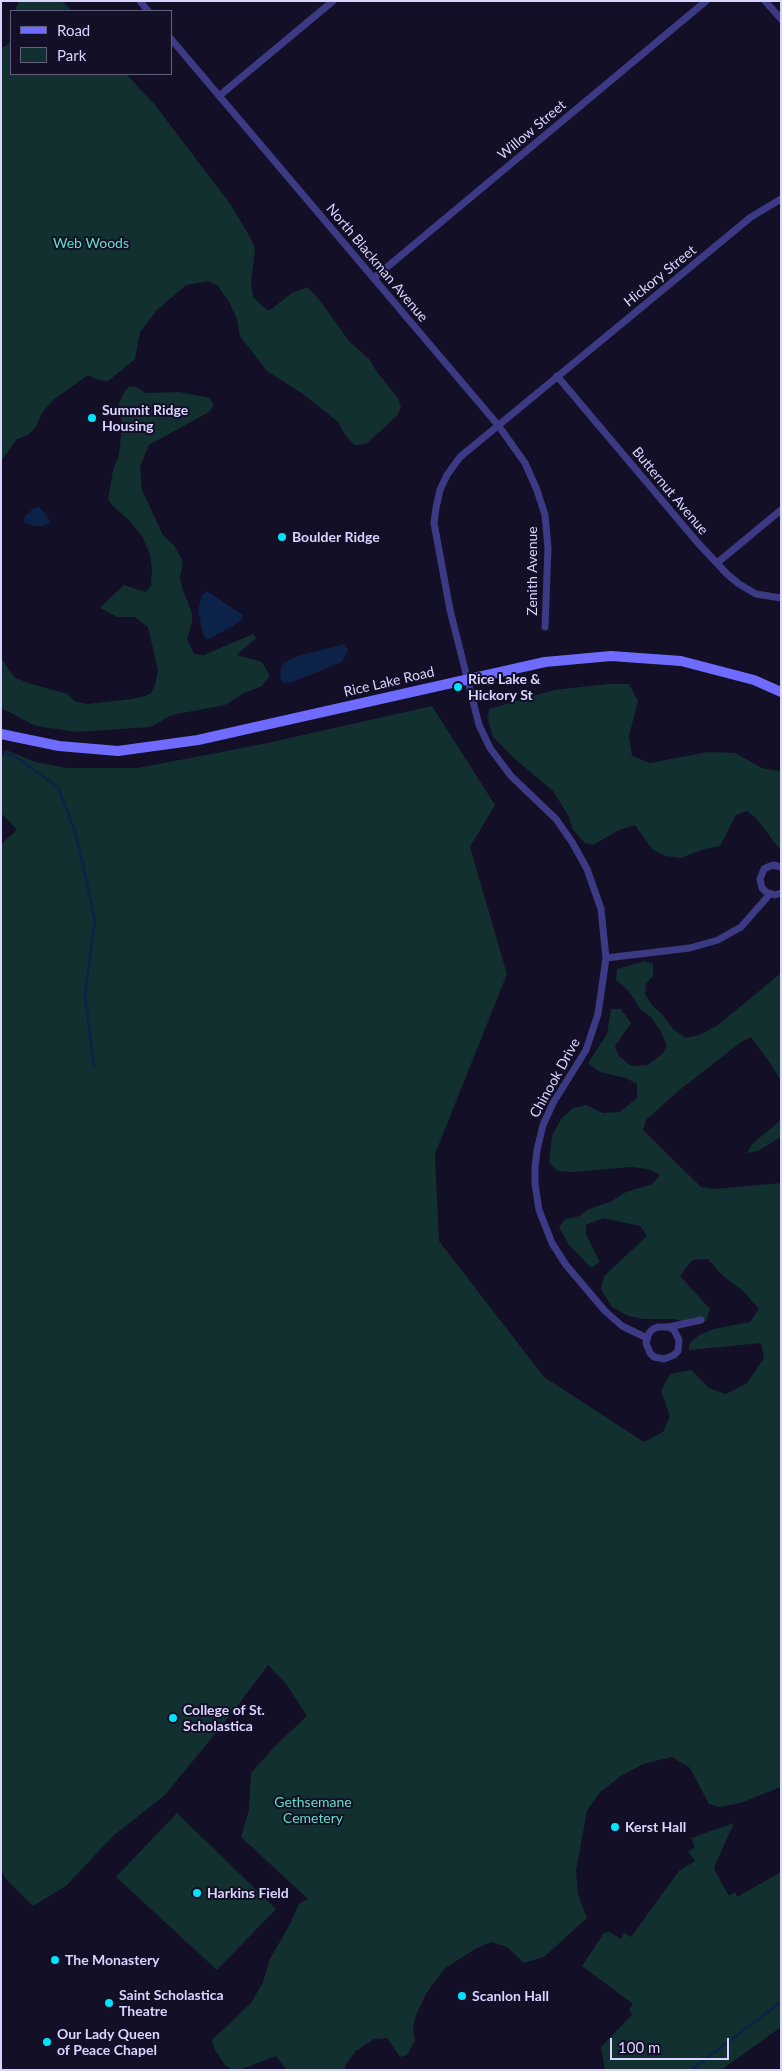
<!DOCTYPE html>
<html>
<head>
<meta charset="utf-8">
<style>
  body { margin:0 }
  #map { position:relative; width:782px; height:2071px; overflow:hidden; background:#130f26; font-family:Lato,sans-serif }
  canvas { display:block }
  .frame { position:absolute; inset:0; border:2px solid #d9d4ff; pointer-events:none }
  .legend { position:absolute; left:10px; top:10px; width:162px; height:65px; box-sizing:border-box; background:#130f26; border:1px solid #625e7d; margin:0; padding:6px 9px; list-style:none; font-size:15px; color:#d9d4ff }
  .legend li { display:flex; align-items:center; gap:10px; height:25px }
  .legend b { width:25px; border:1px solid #625e7d }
  .scale { position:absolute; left:610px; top:2038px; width:119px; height:22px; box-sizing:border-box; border:2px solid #d9d4ff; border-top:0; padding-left:6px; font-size:15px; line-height:18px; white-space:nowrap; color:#d9d4ff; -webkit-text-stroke:4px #130f26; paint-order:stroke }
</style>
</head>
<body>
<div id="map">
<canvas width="782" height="2071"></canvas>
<div class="frame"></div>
<ul class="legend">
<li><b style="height:6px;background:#6f6bff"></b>Road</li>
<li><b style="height:14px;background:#12302f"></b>Park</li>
</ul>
<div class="scale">100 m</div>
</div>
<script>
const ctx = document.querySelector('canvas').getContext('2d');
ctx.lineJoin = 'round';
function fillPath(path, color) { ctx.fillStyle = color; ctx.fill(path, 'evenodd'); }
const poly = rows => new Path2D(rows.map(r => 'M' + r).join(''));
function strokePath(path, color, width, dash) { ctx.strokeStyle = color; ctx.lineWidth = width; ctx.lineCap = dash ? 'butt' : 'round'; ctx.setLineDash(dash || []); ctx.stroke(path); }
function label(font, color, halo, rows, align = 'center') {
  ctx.font = font + ' Lato,sans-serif'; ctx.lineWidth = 4; ctx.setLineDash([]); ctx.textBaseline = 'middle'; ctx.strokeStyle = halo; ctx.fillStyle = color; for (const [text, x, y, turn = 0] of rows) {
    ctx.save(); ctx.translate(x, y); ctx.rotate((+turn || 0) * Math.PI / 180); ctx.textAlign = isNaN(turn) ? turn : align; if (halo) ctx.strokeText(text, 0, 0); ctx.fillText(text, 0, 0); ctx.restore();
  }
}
const green = poly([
  [19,1,62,1,72,11,15,11],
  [11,41,11,74,126,74,155,105,231,205,250,237,255,249,251,283,253,297,267,310,270,310,292,293,308,287,321,302,349,341,370,360,377,372,398,398,401,407,397,416,366,444,354,445,345,435,338,422,303,394,267,371,240,336,237,319,228,300,217,285,208,281,186,285,157,310,140,332,135,359,108,381,99,380,88,375,53,400,42,413,36,427,28,435,17,439,1,461,1,47,5,47],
  [129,386,136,387,146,393,179,392,210,398,214,406,209,412,149,445,140,466,142,490,163,535,174,545,183,562,180,578,182,587,192,613,192,623,187,639,194,654,204,655,253,634,256,638,237,655,262,662,270,676,262,686,244,693,225,705,172,715,150,727,77,732,36,726,1,708,1,658,14,677,28,683,68,694,74,701,87,704,132,699,145,696,151,693,155,685,158,670,148,627,135,617,117,617,100,608,124,585,145,592,151,586,152,569,150,554,142,536,128,519,116,509,108,500,113,470,119,455,122,426,119,404,123,394],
  [609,684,629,684,638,701,629,736,632,756,650,763,708,752,735,753,762,768,781,771,781,851,756,818,747,811,736,815,720,846,704,849,681,858,665,856,652,849,635,825,619,830,593,845,585,843,573,830,568,815,553,791,515,759,493,737,488,719,489,709,554,690],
  [432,706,495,805,470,847,507,974,435,1154,439,1241,544,1377,644,1442,663,1432,670,1416,661,1391,670,1374,691,1370,709,1388,726,1394,747,1383,764,1358,761,1343,689,1350,689,1344,699,1335,714,1329,750,1322,759,1309,743,1291,723,1276,708,1259,693,1260,685,1269,680,1276,710,1309,706,1321,690,1324,674,1319,643,1319,628,1316,612,1307,601,1289,604,1276,647,1236,640,1226,603,1218,586,1225,586,1234,600,1262,591,1268,569,1245,559,1227,565,1219,580,1216,587,1210,612,1201,626,1192,652,1184,660,1175,648,1169,630,1167,574,1172,558,1171,549,1162,552,1136,561,1119,573,1108,586,1105,603,1113,620,1112,637,1098,637,1084,626,1078,600,1072,588,1063,607,1034,611,1009,621,1009,631,1023,615,1046,619,1056,631,1066,648,1065,662,1054,667,1046,661,1032,651,1017,641,1010,628,990,616,980,617,969,645,961,653,964,653,976,646,984,645,994,651,1004,662,1014,673,1029,686,1038,699,1035,718,1025,781,973,781,1081,768,1060,751,1037,741,1042,677,1092,646,1120,643,1130,701,1187,715,1189,781,1183,781,1787,740,1803,720,1807,709,1804,690,1768,672,1757,643,1764,621,1776,600,1792,587,1811,576,1871,578,1894,587,1918,544,1957,524,1963,507,1947,491,1942,475,1949,444,1969,426,1994,417,2013,413,2025,415,2040,407,2055,400,2057,387,2038,374,2039,356,2051,346,2064,344,2070,287,2070,276,2056,242,2069,232,2070,225,2065,215,2050,212,2040,251,2003,263,1982,270,1959,289,1926,299,1904,308,1899,241,1837,249,1810,251,1773,275,1746,307,1716,287,1685,268,1665,232,1713,165,1795,113,1836,66,1886,33,1906,6,1879,1,1870,1,844,17,830,1,813,1,758,6,750,35,762,67,768,138,768,263,744],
  [781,1120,781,1137,758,1151,747,1153,752,1144],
  [177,1813,276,1909,217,1970,116,1877],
  [734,1823,716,1863,714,1869,729,1896,735,1892,737,1897,781,1872,781,2027,721,2070,605,2070,601,2047,632,2015,629,2010,633,2004,582,1966,604,1933,610,1932,621,1939,624,1933,631,1937,679,1871,695,1861,688,1852,695,1847,691,1838]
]);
const water = poly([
  [39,507,45,513,51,523,41,526,33,526,24,522,25,516,34,508],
  [207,591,243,615,242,619,233,626,207,640,203,634,198,610,202,595],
  [345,644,348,650,342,662,290,683,282,682,280,676,281,667,285,662,301,655]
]);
const stream = poly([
  [1,751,16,757,58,787,76,834,95,920,85,994,94,1067],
  [691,2070,781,2002]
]);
const minor = poly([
  [140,1,148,11],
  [765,1,781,19],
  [171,39,498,425,525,463,537,490,545,515,548,548,545,627],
  [219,96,333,1],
  [374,278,706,1],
  [557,376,698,543,727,574,739,584,756,594,781,598],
  [717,563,781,510],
  [781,867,773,865,768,867,764,869,760,879,762,888,766,892,775,895,781,893],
  [606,958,690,948,718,940,741,927,770,894],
  [669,1327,674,1330,679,1340,678,1351,674,1355,664,1359,654,1357,650,1353,646,1343,649,1333,653,1329,658,1327,669,1327,701,1320],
  [647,1338,622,1326,605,1311,566,1265,552,1243,539,1210,535,1184,535,1168,537,1150,543,1125,553,1103,586,1050,598,1014,606,958,601,909,587,869,572,842,556,819,511,776,490,748,479,725,450,610,434,523,436,508,440,490,447,475,460,457,751,217,781,199]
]);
const secondary = poly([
  [1,734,59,746,118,751,198,740,545,662,611,656,681,661,754,680,781,692]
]);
const markers = [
  [92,418,5,"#00e5ff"],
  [282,537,5,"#00e5ff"],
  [458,687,5,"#00e5ff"],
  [173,1718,5,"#00e5ff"],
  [615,1827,5,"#00e5ff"],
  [197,1893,5,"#00e5ff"],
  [55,1960,5,"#00e5ff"],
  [462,1996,5,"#00e5ff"],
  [109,2003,5,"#00e5ff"],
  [47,2042,5,"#00e5ff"]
];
const streetNames = [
  ["Willow Street",532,130,-40],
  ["North Blackman Avenue",377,263,50],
  ["Hickory Street",660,276,-39],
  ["Butternut Avenue",670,491,50],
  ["Zenith Avenue",532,571,-90],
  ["Rice Lake Road",389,682,-13],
  ["Chinook Drive",555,1078,-61]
];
const parkNames = [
  ["Web Woods",91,243],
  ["Gethsemane",313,1802],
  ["Cemetery",313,1818]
];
const poiNames = [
  ["Summit Ridge",102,410],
  ["Housing",102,426],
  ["Boulder Ridge",292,537],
  ["Rice Lake &",468,679],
  ["Hickory St",468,695],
  ["College of St.",183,1710],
  ["Scholastica",183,1726],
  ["Kerst Hall",625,1827],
  ["Harkins Field",207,1893],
  ["The Monastery",65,1960],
  ["Saint Scholastica",119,1995],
  ["Theatre",119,2011],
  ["Scanlon Hall",472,1996],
  ["Our Lady Queen",57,2034],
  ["of Peace Chapel",57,2050]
];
fillPath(green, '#12302f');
fillPath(water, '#0c2248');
strokePath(stream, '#0c2248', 2.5);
strokePath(minor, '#3d3a85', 7);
strokePath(secondary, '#6f6bff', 10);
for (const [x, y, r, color] of markers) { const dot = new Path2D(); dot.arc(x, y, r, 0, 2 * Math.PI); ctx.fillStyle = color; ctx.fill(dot); strokePath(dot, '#130f26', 2); }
label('14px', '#d9d4ff', '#130f26', streetNames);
label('14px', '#5fe0c0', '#130f26', parkNames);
label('bold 14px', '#d9d4ff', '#130f26', poiNames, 'left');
</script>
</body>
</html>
